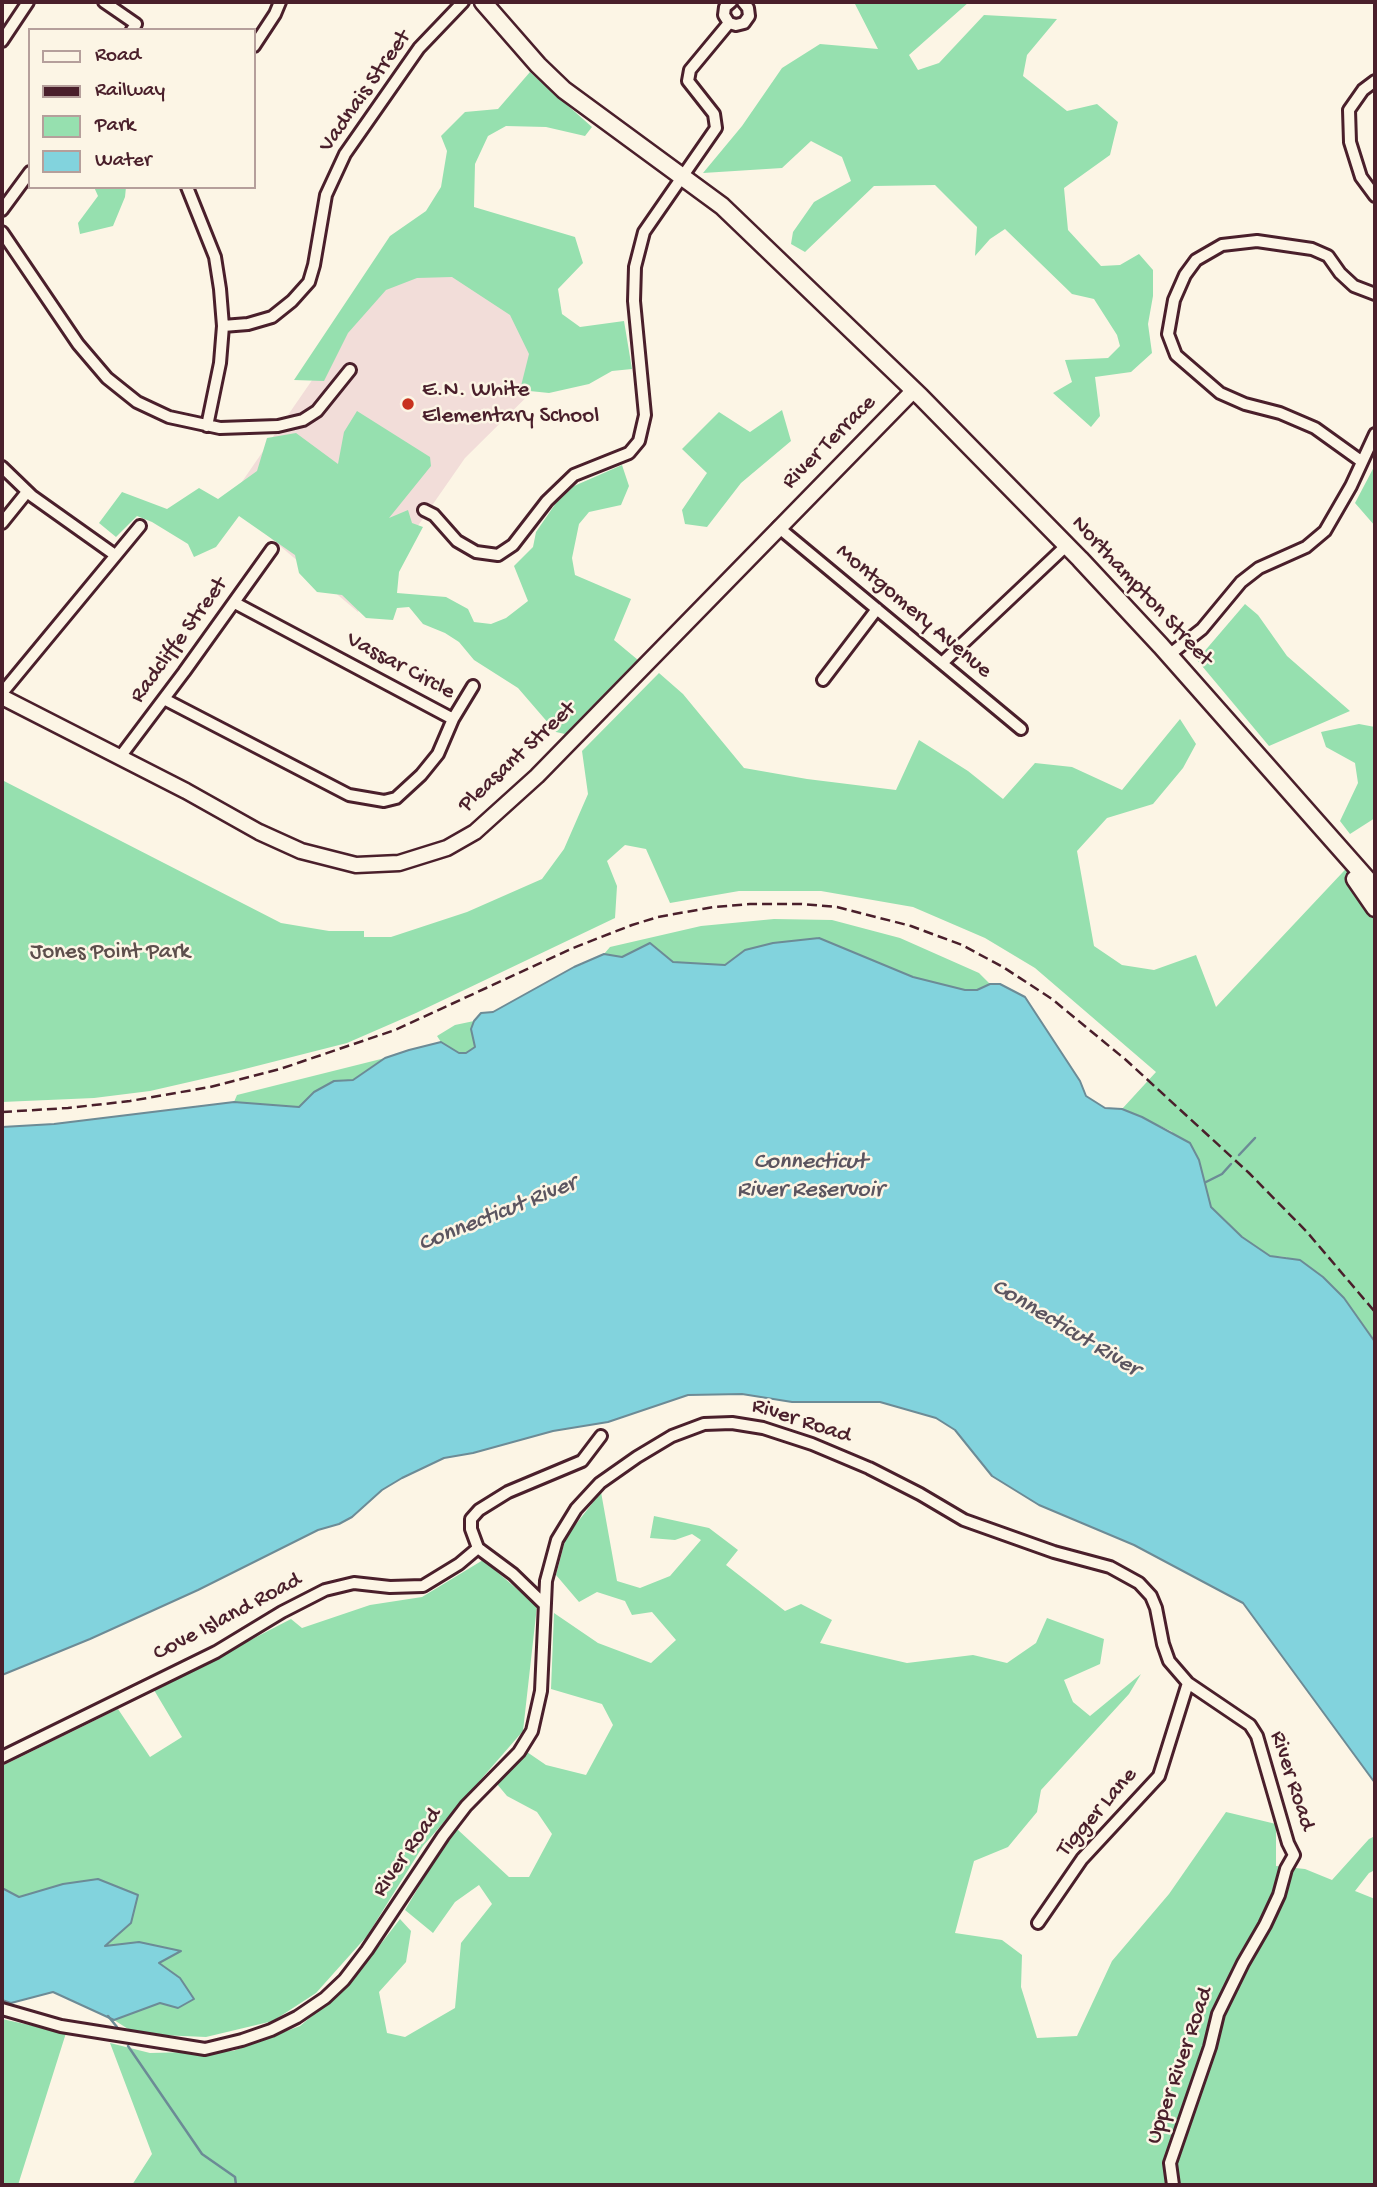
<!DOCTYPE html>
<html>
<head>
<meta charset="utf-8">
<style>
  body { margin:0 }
  #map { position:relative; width:1377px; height:2187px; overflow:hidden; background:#fcf5e5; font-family:"Gochi Hand",sans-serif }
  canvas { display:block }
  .frame { position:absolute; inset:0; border:4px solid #4a1f2b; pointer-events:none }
  .legend { position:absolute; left:28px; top:28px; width:228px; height:161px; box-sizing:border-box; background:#fcf5e5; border:2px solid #b59f9b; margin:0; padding:9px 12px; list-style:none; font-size:21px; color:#4a1f2b }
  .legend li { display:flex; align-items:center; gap:14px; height:35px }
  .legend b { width:35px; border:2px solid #b59f9b }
</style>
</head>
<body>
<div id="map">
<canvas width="1377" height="2187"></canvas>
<div class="frame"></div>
<ul class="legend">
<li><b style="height:9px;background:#fcf5e5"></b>Road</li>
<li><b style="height:9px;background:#4a1f2b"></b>Railway</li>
<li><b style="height:19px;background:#96e0af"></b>Park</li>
<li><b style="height:19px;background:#82d3dd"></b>Water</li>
</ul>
</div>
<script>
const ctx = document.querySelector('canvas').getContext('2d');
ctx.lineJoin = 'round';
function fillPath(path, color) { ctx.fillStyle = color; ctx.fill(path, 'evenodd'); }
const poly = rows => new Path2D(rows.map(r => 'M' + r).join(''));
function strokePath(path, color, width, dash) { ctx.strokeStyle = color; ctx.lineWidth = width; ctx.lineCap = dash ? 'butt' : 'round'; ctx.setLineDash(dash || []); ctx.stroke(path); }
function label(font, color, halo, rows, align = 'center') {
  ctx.font = font + ' "Gochi Hand",sans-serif'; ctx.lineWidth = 5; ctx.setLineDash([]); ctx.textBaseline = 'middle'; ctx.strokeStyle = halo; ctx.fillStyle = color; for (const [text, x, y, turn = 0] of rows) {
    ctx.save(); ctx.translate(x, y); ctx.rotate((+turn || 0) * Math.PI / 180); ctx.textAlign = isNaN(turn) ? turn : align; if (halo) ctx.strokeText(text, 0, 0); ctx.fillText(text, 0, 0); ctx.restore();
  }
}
const built = poly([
  [417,228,574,350,465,458,358,612,228,502]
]);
const green = poly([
  [854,2,969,2,909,55,918,70,939,63,984,15,1057,19,1027,55,1023,76,1067,111,1097,104,1118,122,1110,155,1064,188,1068,230,1101,266,1120,265,1139,254,1153,270,1153,296,1148,324,1152,353,1131,372,1095,377,1100,416,1091,427,1053,393,1072,382,1065,360,1108,358,1120,346,1117,335,1094,299,1072,294,1005,229,990,239,975,256,977,227,935,185,874,186,805,252,791,244,793,232,814,202,851,181,842,157,811,141,782,168,703,173,742,126,782,68,820,44,878,49],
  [530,72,592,127,585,136,546,127,506,126,488,136,475,164,474,207,575,237,583,263,558,289,562,314,580,327,624,321,632,369,612,371,589,384,549,393,520,390,529,354,510,315,452,277,417,278,386,290,348,333,324,381,294,380,390,236,426,211,441,187,447,151,441,136,465,112,498,109],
  [94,187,126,187,125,197,113,226,80,234,78,223,98,196],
  [782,410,791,441,741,483,707,527,685,524,682,510,707,473,682,449,719,412,750,432],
  [357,411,430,457,431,466,389,518,408,510,412,523,423,527,399,572,397,593,446,597,468,609,474,622,491,624,506,618,528,601,514,566,533,547,536,532,556,503,574,486,622,465,629,486,621,505,589,512,579,524,572,558,575,575,631,599,614,640,638,660,565,734,556,732,518,688,474,660,459,642,445,633,423,624,409,607,397,608,393,620,366,618,342,595,317,592,299,573,295,555,239,516,216,547,194,557,188,544,152,522,137,516,116,537,99,523,122,492,167,509,199,488,218,499,257,471,267,438,296,433,338,464,344,432],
  [1375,465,1375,526,1355,503],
  [1245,604,1258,615,1287,656,1350,711,1269,746,1197,660],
  [659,673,683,694,744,768,807,779,896,790,919,740,968,771,1003,799,1035,763,1072,767,1122,790,1180,719,1196,744,1183,768,1153,804,1107,818,1077,851,1094,946,1122,965,1154,970,1196,955,1216,1007,1358,856,1375,888,1375,1342,1344,1298,1286,1257,1270,1256,1242,1237,1211,1207,1199,1160,1171,1131,1122,1109,1156,1072,1035,968,985,938,913,907,821,891,739,891,670,903,646,849,625,845,607,861,617,886,615,918,416,1013,347,1043,233,1072,150,1091,94,1098,2,1102,2,780,281,923,329,931,364,931,364,937,391,937,467,912,542,879,564,849,588,794,582,751],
  [1359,724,1375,727,1375,818,1350,834,1340,821,1358,783,1355,763,1326,747,1321,732],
  [774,919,832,920,900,938,979,973,990,984,977,990,965,990,913,977,819,938,773,943,745,950,725,965,673,962,650,943,622,957,604,954,610,947,701,926],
  [474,1021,471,1029,475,1047,466,1053,459,1053,441,1042,437,1036,455,1025],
  [385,1058,353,1080,333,1081,314,1092,299,1107,234,1102,237,1095],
  [601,1492,617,1581,640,1588,670,1576,701,1540,692,1534,675,1540,650,1538,654,1516,709,1528,738,1550,726,1565,785,1611,801,1604,832,1620,820,1643,907,1663,973,1655,1007,1663,1036,1643,1047,1618,1104,1639,1100,1664,1064,1680,1073,1702,1090,1716,1141,1674,1129,1694,1041,1790,1037,1812,1008,1847,974,1861,955,1933,1002,1940,1022,1955,1021,1987,1037,2038,1077,2036,1112,1961,1169,1894,1226,1812,1276,1824,1276,1866,1305,1869,1332,1880,1369,1839,1375,1836,1375,1870,1369,1873,1355,1891,1375,1899,1375,2185,132,2185,152,2154,110,2043,150,2053,233,2051,300,2026,350,1984,400,1919,411,1931,406,1962,379,1992,387,2033,405,2037,455,2008,461,1943,492,1904,479,1885,455,1902,433,1933,405,1910,442,1848,457,1829,509,1877,529,1877,552,1834,537,1812,507,1796,497,1784,527,1752,546,1765,586,1775,613,1725,602,1704,551,1689,554,1613,598,1643,651,1663,676,1640,652,1612,632,1615,625,1601,597,1592,579,1602,556,1575,566,1537],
  [483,1560,537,1606,523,1731,423,1846,367,1936,316,1993,273,2021,206,2037,136,2034,114,2020,160,2003,178,2008,180,1978,159,1963,180,1952,104,1946,98,1879,63,1884,19,1897,2,1888,2,1766,118,1709,150,1757,182,1737,154,1690,291,1619,302,1628,370,1605,422,1597],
  [2,2019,66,2033,18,2185,2,2185]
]);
const water = poly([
  [819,938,913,977,965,990,977,990,990,984,1000,984,1025,997,1080,1081,1086,1096,1105,1108,1122,1109,1142,1117,1190,1143,1199,1160,1211,1207,1242,1237,1270,1256,1300,1260,1323,1277,1344,1298,1375,1342,1375,1783,1243,1603,1134,1545,1039,1505,992,1476,955,1430,936,1418,880,1402,792,1402,742,1394,688,1395,608,1422,553,1431,473,1453,444,1458,402,1478,382,1490,352,1517,339,1524,318,1530,198,1590,90,1639,2,1675,2,1127,54,1124,234,1102,299,1107,314,1092,334,1081,353,1080,385,1058,409,1050,441,1042,459,1053,466,1053,475,1047,471,1029,474,1021,481,1013,493,1012,574,967,604,954,622,957,650,943,673,962,725,965,745,950,773,943,819,938],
  [98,1879,138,1895,131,1923,105,1946,139,1942,181,1951,159,1963,180,1978,194,1999,178,2008,160,2003,114,2020,53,1992,11,2003,2,2000,2,1888,19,1897,63,1884,98,1879]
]);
const stream = poly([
  [1239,1155,1255,1138],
  [1206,1182,1222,1174,1231,1164],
  [108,2016,117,2027],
  [128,2046,202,2154,235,2177,236,2185]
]);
const street = poly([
  [104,2,136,24,132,30],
  [731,2,725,7,724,15,729,23,736,25,744,23,749,16,748,8,743,2],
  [2,41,28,2],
  [254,46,275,14,280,2],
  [1375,81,1363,90,1349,110,1350,142,1361,177,1375,196],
  [187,187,215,257,220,289,223,326,220,363,207,426],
  [2,210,30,172],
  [2,232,78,344,107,378,137,402,169,417,220,428,278,426,303,420,317,411,350,370],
  [223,326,248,324,272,317,292,301,309,282,314,265,326,195,345,154,419,48,463,2],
  [1361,461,1315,428,1280,413,1245,404,1220,393,1176,355,1168,334,1174,300,1185,275,1196,260,1222,245,1257,241,1312,249,1328,256,1340,273,1354,286,1375,294],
  [2,467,32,496,115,555],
  [424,510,434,515,457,541,476,552,498,555,513,545,547,501,574,475,629,453,639,441,645,415,634,301,635,267,644,232,716,128,714,114,688,81,690,70,729,23],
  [2,523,27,492],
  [778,527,1021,729],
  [1169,655,1202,629,1241,582,1259,568,1306,547,1325,531,1351,486,1375,434],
  [942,663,1067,545],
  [823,680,877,609],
  [2,693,140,526],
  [164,699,349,795,384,801,396,798,421,775,438,754,453,719,235,603],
  [453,719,473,686],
  [120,757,184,672,272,549],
  [544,1604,513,1574,478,1548,471,1529,471,1519,479,1510,508,1492,582,1461,601,1436],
  [2,1757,216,1652,282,1612,325,1590,354,1583,390,1587,423,1586,459,1564,478,1548],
  [1038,1923,1082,1859,1159,1776,1188,1683],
  [2,2009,61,2026,205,2049,242,2040,271,2030,297,2017,325,1998,344,1980,367,1950,443,1836,466,1806,519,1752,532,1731,541,1691,546,1581,557,1540,576,1509,600,1483,637,1457,672,1436,704,1424,732,1423,763,1428,812,1444,869,1468,920,1494,964,1520,1054,1552,1110,1567,1139,1583,1151,1596,1156,1608,1163,1644,1169,1661,1188,1683,1250,1725,1257,1736,1288,1843,1294,1855,1286,1869,1279,1895,1265,1925,1243,1963,1218,2014,1210,2047,1170,2163,1173,2185]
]);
const secondary = poly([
  [2,697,186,791,259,832,301,851,356,865,399,863,447,848,475,832,537,776,914,390]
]);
const primary = poly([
  [483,2,538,65,564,90,722,206,921,397,1080,559,1161,646,1375,888],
  [1355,879,1375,908]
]);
const rail = poly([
  [2,1112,68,1108,130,1101,210,1087,280,1069,395,1030,573,948,632,925,658,917,714,907,750,904,801,904,837,907,911,926,962,945,1003,967,1052,999,1126,1060,1249,1173,1307,1232,1375,1312]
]);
const markers = [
  [408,404,7,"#c8321e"]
];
const streetNames = [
  ["Vadnais Street",366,92,-55],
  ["River Terrace",830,443,-45],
  ["Northampton Street",1141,592,47],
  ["Montgomery Avenue",913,612,40],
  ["Radcliffe Street",180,641,-54],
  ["Vassar Circle",400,667,28],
  ["Pleasant Street",518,758,-43],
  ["River Road",801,1422,18],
  ["Cove Island Road",228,1618,-28],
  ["River Road",1291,1781,72],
  ["Tigger Lane",1098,1813,-49],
  ["River Road",408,1853,-55],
  ["Upper River Road",1181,2066,-71]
];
const poiNames = [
  ["E.N. White",422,391],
  ["Elementary School",422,417]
];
const parkNames = [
  ["Jones Point Park",110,953]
];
const waterNames = [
  ["Connecticut",810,1163],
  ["River Reservoir",810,1191],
  ["Connecticut River",498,1215,-22],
  ["Connecticut River",1065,1329,31]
];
fillPath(built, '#f2ddd9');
fillPath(green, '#96e0af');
fillPath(water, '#82d3dd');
strokePath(water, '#6c8b96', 2);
strokePath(stream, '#6c8b96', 2.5);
strokePath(street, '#4a1f2b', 16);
strokePath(secondary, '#4a1f2b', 19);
strokePath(primary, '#4a1f2b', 21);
strokePath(street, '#fcf5e5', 10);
strokePath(secondary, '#fcf5e5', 14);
strokePath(primary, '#fcf5e5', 16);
strokePath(rail, '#4a1f2b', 2.5, [10, 5]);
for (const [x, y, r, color] of markers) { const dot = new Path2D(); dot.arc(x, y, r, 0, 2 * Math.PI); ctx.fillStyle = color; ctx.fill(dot); strokePath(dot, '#fcf5e5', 2.5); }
label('23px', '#4a1f2b', '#fcf5e5', streetNames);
label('23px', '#4a1f2b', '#fcf5e5', poiNames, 'left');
label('23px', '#5d4f4c', '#fcf5e5', parkNames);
label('italic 24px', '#5b5560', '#fcf5e5', waterNames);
</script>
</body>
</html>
